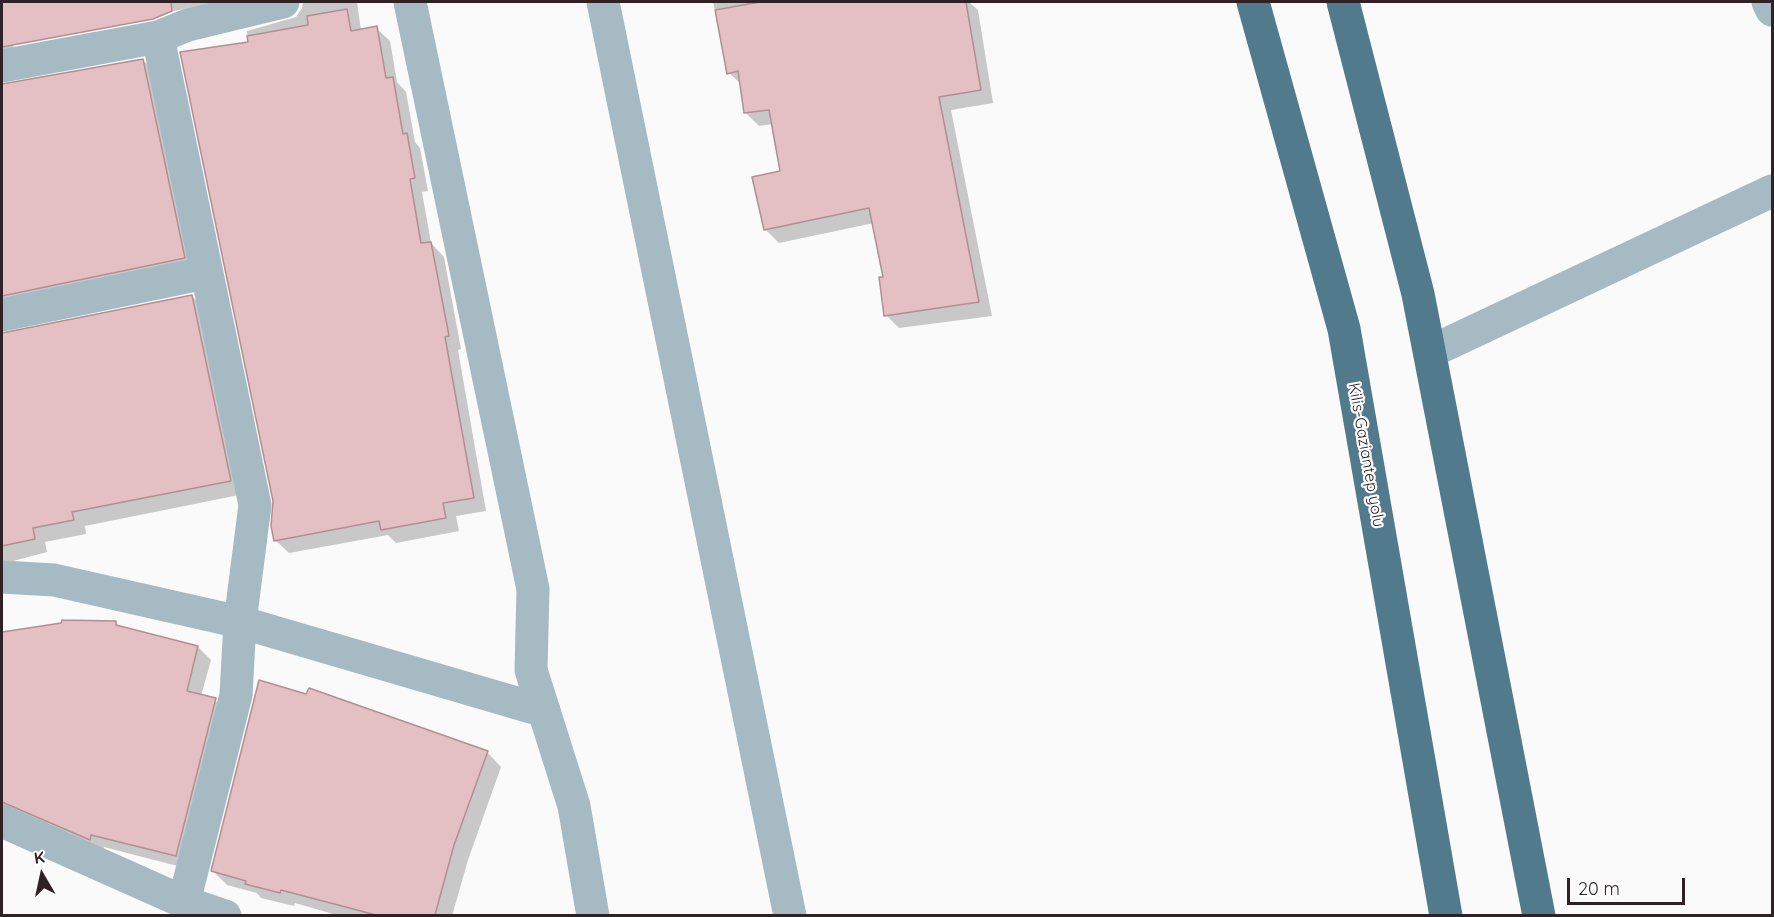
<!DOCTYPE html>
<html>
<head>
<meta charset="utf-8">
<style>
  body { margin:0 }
  #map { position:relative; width:1774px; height:917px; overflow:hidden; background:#fafafa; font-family:Quicksand,sans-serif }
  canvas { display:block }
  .frame { position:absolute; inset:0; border:3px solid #302224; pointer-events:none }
  .north { position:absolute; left:12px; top:845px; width:60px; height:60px; -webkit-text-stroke:4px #fff; paint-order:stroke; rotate:351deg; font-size:16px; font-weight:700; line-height:24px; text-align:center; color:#302224 }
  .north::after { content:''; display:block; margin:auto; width:21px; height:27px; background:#302224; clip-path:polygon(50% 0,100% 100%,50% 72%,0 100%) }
  .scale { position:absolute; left:1567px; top:878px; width:118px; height:27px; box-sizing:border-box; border:3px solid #302224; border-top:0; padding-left:8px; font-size:18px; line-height:21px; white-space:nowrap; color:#302224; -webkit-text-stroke:4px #fff; paint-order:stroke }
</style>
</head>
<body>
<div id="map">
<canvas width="1774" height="917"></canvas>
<div class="frame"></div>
<div class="north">K</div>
<div class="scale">20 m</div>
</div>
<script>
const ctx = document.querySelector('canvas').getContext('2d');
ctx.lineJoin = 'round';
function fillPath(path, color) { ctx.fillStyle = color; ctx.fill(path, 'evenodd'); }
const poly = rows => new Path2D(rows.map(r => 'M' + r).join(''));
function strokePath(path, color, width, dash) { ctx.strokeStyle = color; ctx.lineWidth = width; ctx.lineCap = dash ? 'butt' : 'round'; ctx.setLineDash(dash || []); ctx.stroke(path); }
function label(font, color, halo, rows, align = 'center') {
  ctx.font = font + ' Quicksand,sans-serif'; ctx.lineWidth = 4.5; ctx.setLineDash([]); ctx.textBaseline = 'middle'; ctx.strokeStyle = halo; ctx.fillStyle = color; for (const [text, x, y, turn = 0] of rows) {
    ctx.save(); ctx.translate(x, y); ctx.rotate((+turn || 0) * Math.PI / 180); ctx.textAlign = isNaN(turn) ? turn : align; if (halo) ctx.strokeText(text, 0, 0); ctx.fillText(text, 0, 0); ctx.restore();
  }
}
const shadow = poly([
  [2,2,218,2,13,44,16,60,2,68],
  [303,2,357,2,361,30,376,28,390,41,397,82,406,92,415,142,420,148,428,191,422,192,431,243,444,257,461,349,458,350,486,511,456,516,459,531,396,543,388,535,289,553,275,540,247,31,296,17,302,8],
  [713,2,969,2,978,10,993,103,951,110,992,316,899,328,886,315,884,278,874,223,779,243,765,229,781,172,773,124,759,126,746,113,742,85,729,73],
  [143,60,156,74,197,271,2,316,2,86],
  [192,296,205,310,244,494,85,526,86,534,45,542,47,552,2,564,2,335],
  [115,622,121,628,198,647,211,660,201,696,215,700,228,713,189,869,104,847,103,852,2,818,2,634,63,624],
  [487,752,501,767,468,860,452,916,340,916,295,903,294,906,261,898,257,893,227,885,213,871]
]);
const building = poly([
  [2,2,171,2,172,11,153,19,2,47,2,2],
  [760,2,966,2,981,90,939,97,979,302,884,316,879,277,883,277,869,208,764,230,752,177,780,171,769,110,744,113,738,71,727,74,715,10,760,2],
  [347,9,351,31,377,26,386,78,393,77,403,134,407,133,415,178,410,179,421,243,431,242,449,336,445,337,474,498,443,503,446,518,381,530,379,521,274,541,271,526,273,501,180,52,248,42,247,36,308,25,307,16,347,9],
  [143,59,185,258,2,296,2,84,143,59],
  [192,295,231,481,72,512,74,520,33,528,35,539,2,546,2,333,192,295],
  [62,620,116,621,116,625,198,646,187,691,216,698,176,856,91,835,90,840,2,802,2,632,61,623,62,620],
  [259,680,306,694,309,688,488,751,454,845,435,915,376,915,281,890,280,893,245,884,246,881,211,871,259,680]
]);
const minor = poly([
  [603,2,790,916],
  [1768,2,1772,10],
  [158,37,255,505,240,622,236,695,184,902],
  [2,66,158,37,188,25,283,2],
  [2,315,205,273],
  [1430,352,1772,191],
  [2,577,54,580,240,622,544,711]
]);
const tertiary = poly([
  [410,2,533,589,531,670,574,806,593,916],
  [2,821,184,902,225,916]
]);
const trunk = poly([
  [1253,2,1344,329,1446,916],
  [1343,2,1418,294,1539,916]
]);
const streetNames = [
  ["Kilis-Gaziantep yolu",1366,455,80]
];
fillPath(shadow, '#0003');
fillPath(building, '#e4c0c4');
strokePath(building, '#b18f93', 1.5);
strokePath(minor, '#a6bac4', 33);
strokePath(tertiary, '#a6bac4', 33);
strokePath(trunk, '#517a8c', 33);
label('16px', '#302224', '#fff', streetNames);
</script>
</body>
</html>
